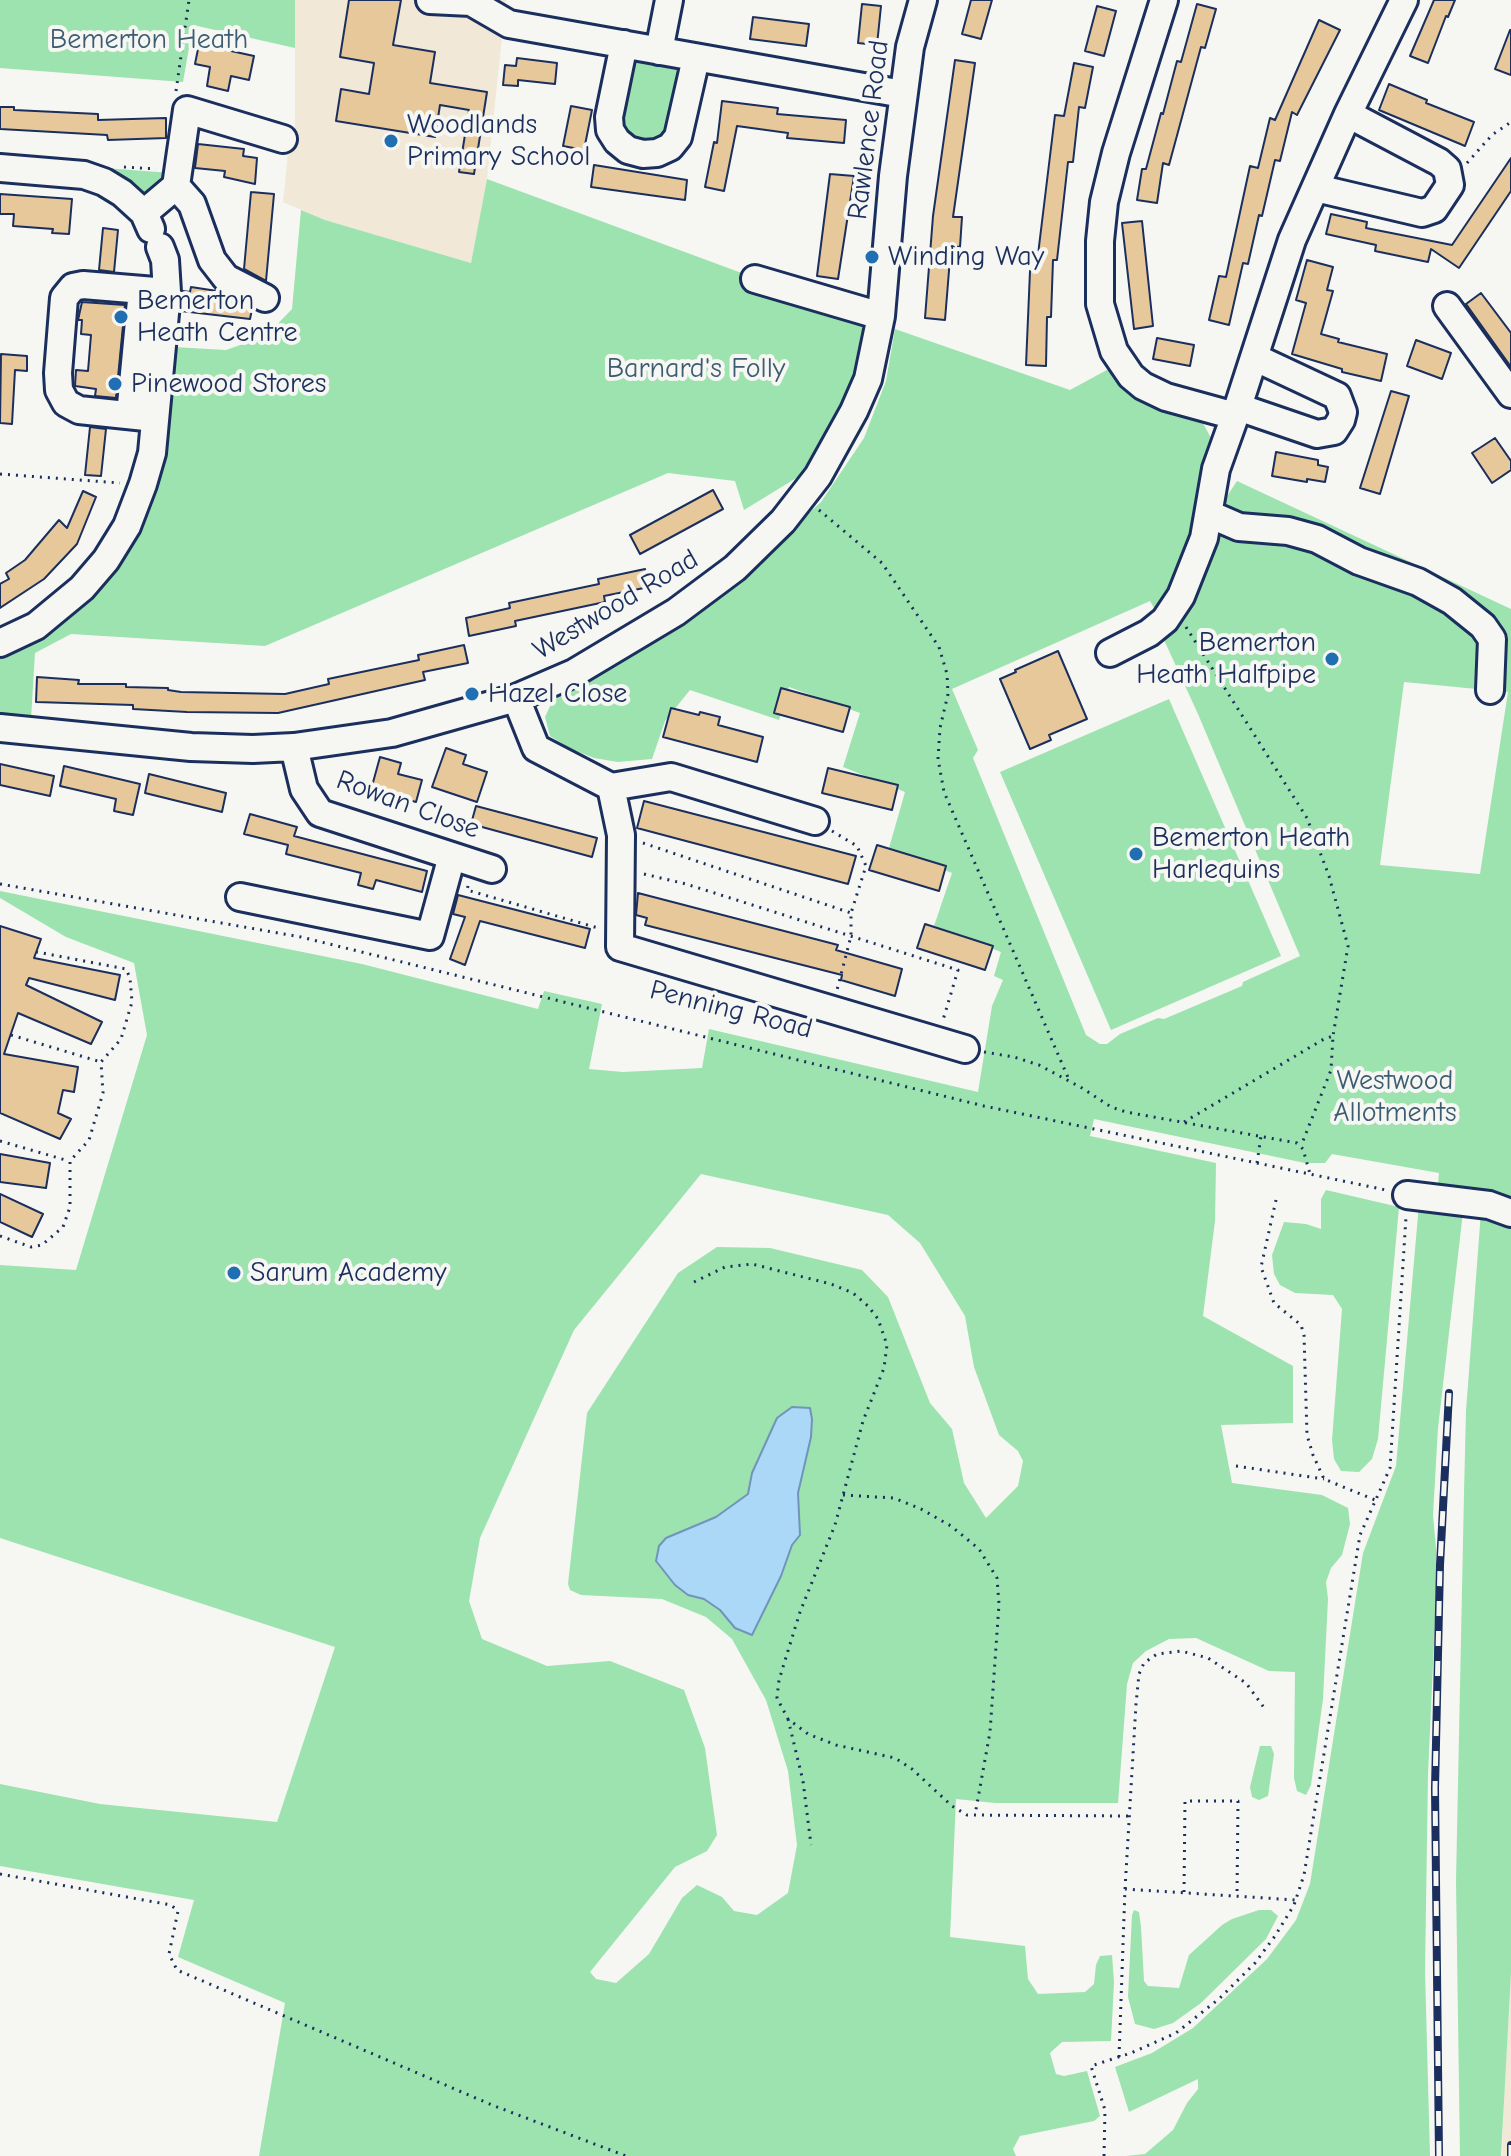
<!DOCTYPE html>
<html>
<head>
<meta charset="utf-8">
<style>
  body { margin:0 }
  canvas { display:block; background:#f6f6f2 }
</style>
</head>
<body>
<canvas width="1511" height="2156"></canvas>
<script>
const ctx = document.querySelector('canvas').getContext('2d');
ctx.lineJoin = 'round';
function fillPath(path, color) { ctx.fillStyle = color; ctx.fill(path, 'evenodd'); }
const poly = rows => new Path2D(rows.map(r => 'M' + r).join(''));
function strokePath(path, color, width, dash) { ctx.strokeStyle = color; ctx.lineWidth = width; ctx.lineCap = dash ? 'butt' : 'round'; ctx.setLineDash(dash || []); ctx.stroke(path); }
function label(font, color, halo, rows, align = 'center') {
  ctx.font = font + ' "Comic Neue",sans-serif'; ctx.lineWidth = 8; ctx.setLineDash([]); ctx.textBaseline = 'middle'; ctx.strokeStyle = halo; ctx.fillStyle = color; for (const [text, x, y, turn = 0] of rows) {
    ctx.save(); ctx.translate(x, y); ctx.rotate((+turn || 0) * Math.PI / 180); ctx.textAlign = isNaN(turn) ? turn : align; if (halo) ctx.strokeText(text, 0, 0); ctx.fillText(text, 0, 0); ctx.restore();
  }
}
const built = poly([
  [295,0,506,0,487,179,471,263,325,220,283,202,288,153,295,129],
  [1511,1973,1511,2156,1502,2156,1504,2094]
]);
const green = poly([
  [0,0,295,0,295,48,193,25,183,82,0,68],
  [637,58,679,67,682,74,671,131,650,146,621,133,625,71,630,62],
  [105,168,171,173,147,195,140,194,101,169],
  [487,179,869,320,860,377,811,469,744,510,735,481,668,473,265,646,71,634,35,653,31,719,0,717,0,656,66,620,113,573,145,515,174,347,226,350,266,336,292,309,301,210,325,220,471,263],
  [895,329,1070,390,1116,365,1198,414,1211,438,1212,454,1203,508,1173,584,1161,603,1154,608,1150,601,952,689,978,750,973,758,1086,1035,1100,1044,1107,1044,1120,1034,1158,1018,1164,1019,1242,986,1243,982,1300,956,1198,714,1164,640,1185,615,1199,580,1216,513,1237,481,1511,609,1511,1973,1501,2156,1460,2156,1456,1881,1464,1493,1466,1411,1482,1198,1437,1194,1439,1173,1332,1154,1325,1163,1305,1163,1094,1119,1090,1136,1216,1163,1215,1221,1203,1316,1293,1366,1293,1423,1221,1425,1232,1483,1322,1495,1348,1508,1350,1524,1342,1555,1331,1568,1326,1582,1328,1599,1323,1699,1311,1785,1306,1795,1297,1791,1294,1778,1295,1672,1269,1671,1196,1638,1169,1639,1146,1651,1133,1663,1127,1684,1118,1803,995,1803,956,1799,950,1937,1025,1946,1028,1979,1038,1994,1085,1992,1094,1984,1096,1965,1100,1956,1112,1955,1114,1982,1111,2041,1062,2042,1050,2053,1056,2074,1064,2076,1087,2071,1100,2116,1094,2121,1020,2136,1013,2149,1016,2156,259,2156,285,2003,178,1957,194,1900,0,1866,0,1784,100,1804,277,1822,335,1647,0,1538,0,1265,76,1270,147,1035,134,963,66,937,0,898,0,891,362,964,538,1009,544,991,602,1004,589,1069,623,1072,702,1068,709,1029,978,1092,992,1006,1003,980,994,976,1001,952,934,926,952,873,889,848,905,792,843,767,860,713,789,687,779,720,690,690,665,721,652,759,618,762,594,758,571,749,550,736,545,717,551,704,565,690,660,640,698,615,821,502,864,438,886,381],
  [1404,682,1508,692,1480,874,1380,865],
  [701,1174,888,1215,920,1243,965,1316,974,1367,999,1435,1018,1451,1023,1461,1018,1486,986,1518,964,1483,952,1429,930,1403,888,1297,862,1270,770,1248,717,1247,678,1273,587,1413,568,1584,570,1590,581,1595,662,1599,706,1617,732,1639,766,1700,788,1771,797,1845,788,1893,757,1915,734,1911,722,1897,697,1885,682,1898,649,1954,616,1983,596,1979,590,1972,675,1867,707,1851,717,1835,705,1748,684,1690,610,1661,547,1666,482,1639,469,1601,480,1538,574,1330],
  [1169,699,1281,956,1111,1030,1000,772],
  [1326,1190,1399,1207,1378,1439,1372,1459,1359,1472,1341,1471,1334,1459,1332,1440,1342,1309,1333,1295,1295,1293,1280,1285,1274,1274,1272,1255,1284,1222,1306,1224,1321,1229,1321,1199],
  [1419,1204,1463,1212,1438,1428,1433,1515,1436,1548,1436,1599,1428,1774,1425,1971,1430,2156,1126,2156,1145,2154,1173,2130,1187,2103,1198,2089,1198,2079,1129,2112,1115,2067,1152,2053,1193,2028,1267,1959,1296,1920,1310,1884,1363,1553,1396,1466],
  [1260,1746,1271,1746,1274,1754,1268,1796,1259,1800,1252,1797,1250,1787],
  [1134,1910,1139,1912,1141,1927,1144,1981,1148,1986,1179,1988,1189,1955,1222,1925,1232,1919,1259,1910,1271,1910,1278,1916,1266,1939,1201,2003,1173,2023,1154,2029,1135,2024,1128,1997,1132,1915]
]);
const water = poly([
  [792,1407,810,1408,812,1419,811,1437,798,1493,800,1535,792,1545,781,1576,752,1635,735,1628,720,1610,704,1599,688,1595,675,1585,656,1561,659,1546,666,1538,716,1517,748,1494,752,1473,777,1418,792,1407]
]);
const building = poly([
  [349,0,401,0,393,45,435,52,430,83,487,92,474,174,459,172,469,110,440,105,435,137,336,121,341,89,369,94,374,63,340,57,349,0],
  [971,0,992,0,981,39,962,34,971,0],
  [1434,0,1455,0,1448,17,1446,16,1428,63,1410,56,1434,0],
  [862,4,881,6,877,45,858,43,862,4],
  [1197,4,1216,9,1205,48,1201,47,1169,165,1163,163,1157,203,1137,200,1142,169,1146,169,1161,113,1163,114,1177,61,1181,62,1197,4],
  [1097,6,1116,11,1104,56,1085,51,1097,6],
  [753,17,809,24,806,46,750,39,753,17],
  [1319,20,1340,30,1297,115,1292,112,1280,161,1275,160,1262,216,1259,215,1248,264,1243,263,1229,325,1209,320,1219,276,1226,277,1250,166,1258,168,1270,118,1275,120,1319,20],
  [1510,30,1511,30,1511,75,1495,69,1510,30],
  [199,44,254,56,249,80,231,76,228,91,207,86,210,67,195,64,199,44],
  [517,58,557,63,555,84,518,80,518,86,503,85,505,65,516,66,517,58],
  [955,60,975,63,953,217,962,217,960,247,951,246,945,320,925,318,933,216,955,60],
  [1074,63,1093,67,1085,108,1079,107,1073,162,1068,162,1057,260,1053,260,1051,317,1047,317,1046,366,1026,365,1030,271,1036,271,1055,115,1064,116,1074,63],
  [1389,84,1427,100,1426,103,1474,122,1465,146,1379,110,1389,84],
  [722,101,778,108,777,114,846,120,844,143,787,138,788,133,737,126,724,191,705,187,714,142,717,143,722,101],
  [571,106,592,110,584,150,563,146,571,106],
  [0,107,14,107,14,110,98,114,98,120,166,118,166,138,108,140,107,135,0,129,0,107],
  [198,144,244,149,243,156,257,158,255,184,224,177,225,171,195,168,198,144],
  [1511,158,1511,191,1459,268,1431,249,1428,262,1375,251,1376,245,1326,234,1331,214,1367,222,1366,228,1452,245,1511,158],
  [594,165,687,180,685,200,591,187,594,165],
  [830,174,854,176,838,279,817,276,830,174],
  [251,192,274,194,266,281,244,269,251,192],
  [0,194,72,199,69,234,52,233,53,229,13,226,14,214,0,214,0,194],
  [1142,221,1153,326,1134,329,1122,223,1142,221],
  [103,228,118,230,114,272,99,270,103,228],
  [1307,260,1333,267,1327,290,1333,291,1321,334,1339,339,1338,342,1387,354,1381,381,1342,372,1342,369,1292,354,1306,303,1296,300,1307,260],
  [191,287,217,291,252,309,250,319,181,311,183,291,190,292,191,287],
  [1481,293,1511,333,1511,367,1466,304,1481,293],
  [82,302,125,305,116,398,95,396,96,389,75,386,76,370,88,371,91,335,81,334,82,320,78,320,82,302],
  [1157,338,1194,345,1190,366,1153,359,1157,338],
  [1416,340,1451,353,1442,379,1407,366,1416,340],
  [1,354,27,356,27,371,15,370,12,424,0,423,1,354],
  [1391,391,1409,396,1380,494,1360,488,1391,391],
  [90,427,106,429,101,476,85,475,90,427],
  [1495,438,1511,461,1511,470,1492,483,1472,453,1495,438],
  [1276,452,1318,460,1318,465,1328,467,1325,482,1307,479,1307,482,1272,476,1276,452],
  [713,490,723,509,640,554,630,535,713,490],
  [83,491,96,497,77,544,44,579,0,608,0,584,9,579,6,573,25,560,59,520,67,528,83,491],
  [645,569,649,587,604,596,605,602,515,621,516,626,469,636,466,618,510,608,509,603,599,584,598,579,645,569],
  [464,645,468,663,423,672,425,680,278,713,187,712,133,709,133,705,36,702,37,677,79,680,78,684,126,684,126,687,168,688,168,690,181,692,285,694,329,684,328,679,419,660,418,655,464,645],
  [1058,651,1087,719,1049,735,1051,740,1030,749,1000,679,1016,672,1015,670,1058,651],
  [781,688,850,707,843,732,774,713,781,688],
  [671,708,699,715,700,712,720,717,718,725,763,737,757,762,663,737,671,708],
  [446,748,466,755,463,764,487,772,477,802,432,787,446,748],
  [380,757,401,763,398,774,422,780,416,802,391,795,389,802,369,797,380,757],
  [0,764,54,776,50,796,0,785,0,764],
  [64,766,140,784,133,815,114,811,116,799,60,786,64,766],
  [828,768,898,785,892,810,822,793,828,768],
  [149,774,226,793,222,812,145,793,149,774],
  [644,801,856,856,848,884,637,828,644,801],
  [476,806,597,838,592,857,471,824,476,806],
  [250,814,297,827,294,836,427,871,422,892,376,880,373,889,358,885,361,873,286,854,288,845,244,834,250,814],
  [877,845,946,866,939,891,869,870,877,845],
  [638,893,838,945,836,950,902,969,895,996,841,980,842,975,645,925,647,918,636,915,638,893],
  [458,895,590,929,585,948,480,921,465,965,450,959,465,917,453,914,458,895],
  [925,924,993,946,985,970,917,948,925,924],
  [0,926,41,939,34,958,120,975,115,1000,29,978,26,985,102,1022,91,1044,18,1013,4,1054,78,1067,74,1092,63,1090,58,1113,71,1119,60,1139,0,1113,0,926],
  [0,1154,50,1163,46,1188,0,1182,0,1154],
  [0,1194,43,1214,32,1237,0,1222,0,1194]
]);
const path = poly([
  [176,91,189,0],
  [1467,163,1492,135,1511,122],
  [124,167,156,169],
  [0,474,120,483],
  [819,510,882,563,939,647,947,674,948,694,940,728,938,759,944,792,1070,1082],
  [1186,627,1307,818,1329,876,1348,946,1333,1036],
  [832,831,857,846,866,866,851,913,851,936,837,990],
  [643,843,851,913],
  [644,874,686,884,958,970,943,1020],
  [0,884,301,937,984,1106,1386,1190],
  [468,886,467,890,598,928],
  [11,1035,101,1062],
  [984,1052,1014,1057,1039,1065,1082,1088,1111,1107,1126,1112,1297,1143,1303,1149,1310,1174],
  [1184,1122,1324,1039,1333,1036,1331,1070,1301,1146],
  [0,1141,69,1161],
  [1257,1163,1261,1136],
  [1276,1200,1261,1267,1274,1303,1301,1325,1304,1335,1307,1435,1313,1455,1324,1479,1375,1500],
  [0,1236,31,1247,42,1245,63,1227,70,1207,70,1161,89,1140,103,1093,101,1062,121,1039,132,1002,130,978,126,969,37,952],
  [694,1282,725,1267,752,1264,831,1284,853,1293,868,1306,878,1319,887,1345,884,1368,863,1421,835,1525,800,1612,779,1680,777,1698,788,1719,808,1734,836,1745,895,1758,912,1769,952,1806,967,1815,1129,1816],
  [1236,1466,1324,1479],
  [843,1495,894,1498,921,1509,951,1526,979,1549,997,1578,999,1604,990,1732,975,1815],
  [788,1719,803,1781,811,1845],
  [0,1874,171,1905,178,1911,169,1954,177,1970,492,2105,626,2156],
  [1125,1889,1136,1704,1139,1674,1144,1663,1157,1654,1181,1651,1208,1658,1246,1683,1265,1709],
  [1184,1892,1185,1801,1238,1801,1237,1896],
  [1119,2057,1125,1889,1296,1900],
  [1104,2156,1105,2110,1091,2066,1131,2053,1176,2033,1220,1998,1255,1963,1275,1936,1294,1905,1304,1875,1360,1535,1390,1468,1406,1217]
]);
const minor = poly([
  [430,0,471,2,509,24,903,94],
  [1164,0,1116,153,1104,202,1100,241,1100,304,1114,351,1131,376,1143,386,1166,397,1235,416,1292,240,1348,114,1404,0],
  [624,44,609,117,610,130,617,141,628,150,643,154,657,153,670,147,678,137,696,58],
  [659,51,669,0],
  [0,168,84,175,104,182,122,193,144,213,151,229],
  [176,186,192,204,212,260,226,278,265,298],
  [1316,188,1422,213,1434,209,1450,185,1447,169,1439,162,1348,114],
  [144,213,176,186,187,110,283,139],
  [755,279,881,316],
  [1447,306,1511,394],
  [1238,407,1317,434,1334,431,1341,420,1343,412,1337,396,1256,358],
  [130,415,142,290],
  [155,418,79,410,66,403,59,390,58,373,64,298,73,287,83,285,167,292],
  [1209,514,1239,527,1288,531,1317,539,1359,561,1418,582,1452,601,1483,626,1492,639,1490,690],
  [0,643,36,626,82,588,106,560,127,526,143,484,152,453,167,292,165,260,160,247],
  [1110,653,1149,633,1165,620,1181,596,1204,538,1216,469,1235,416],
  [516,698,536,748,611,787,671,777,815,821],
  [0,728,191,747,253,749,294,747,392,733,516,698,574,673,676,612,735,568,783,521,818,476,854,411,868,379,881,316,893,176,910,47,923,0],
  [294,747,304,789,320,813,492,869],
  [611,787,621,835,620,947,965,1049],
  [240,897,430,936,452,856],
  [1407,1195,1489,1205,1511,1213]
]);
const rail = poly([
  [1439,2156,1435,1788,1440,1565,1449,1393],
  [1511,2156,1511,2145]
]);
const markers = [
  [391,141,8,"#1f6fb2"],
  [872,257,8,"#1f6fb2"],
  [121,317,8,"#1f6fb2"],
  [115,384,8,"#1f6fb2"],
  [1332,659,8,"#1f6fb2"],
  [472,694,8,"#1f6fb2"],
  [1136,854,8,"#1f6fb2"],
  [234,1273,8,"#1f6fb2"]
];
const parkNames = [
  ["Bemerton Heath",149,40],
  ["Barnard's Folly",696,369],
  ["Westwood",1395,1081],
  ["Allotments",1395,1113]
];
const poiNames = [
  ["Woodlands",407,125],
  ["Primary School",407,157],
  ["Winding Way",888,257],
  ["Bemerton",137,301],
  ["Heath Centre",137,333],
  ["Pinewood Stores",131,384],
  ["Bemerton",1316,643,"right"],
  ["Heath Halfpipe",1316,675,"right"],
  ["Hazel Close",488,694],
  ["Bemerton Heath",1152,838],
  ["Harlequins",1152,870],
  ["Sarum Academy",250,1273]
];
const streetNames = [
  ["Rawlence Road",869,130,-83],
  ["Westwood Road",616,605,-31],
  ["Rowan Close",408,805,20],
  ["Penning Road",731,1010,14]
];
fillPath(built, '#f2e8d8');
fillPath(green, '#9de3af');
fillPath(water, '#abd8f7');
strokePath(water, '#7194ba', 2);
fillPath(building, '#e7c89a');
strokePath(building, '#1b2f5e', 2);
strokePath(minor, '#1b2f5e', 32);
strokePath(path, '#1b2f5e', 3, [2, 6]);
strokePath(minor, '#f6f6f2', 26);
strokePath(rail, '#1b2f5e', 8);
strokePath(rail, '#f6f6f2', 5, [15]);
for (const [x, y, r, color] of markers) { const dot = new Path2D(); dot.arc(x, y, r, 0, 2 * Math.PI); ctx.fillStyle = color; ctx.fill(dot); strokePath(dot, '#f6f6f2', 3); }
label('28px', '#3c5c72', '#f6f6f2', parkNames);
label('28px', '#1b2f5e', '#f6f6f2', poiNames, 'left');
label('28px', '#1b2f5e', '#f6f6f2', streetNames);
</script>
</body>
</html>
